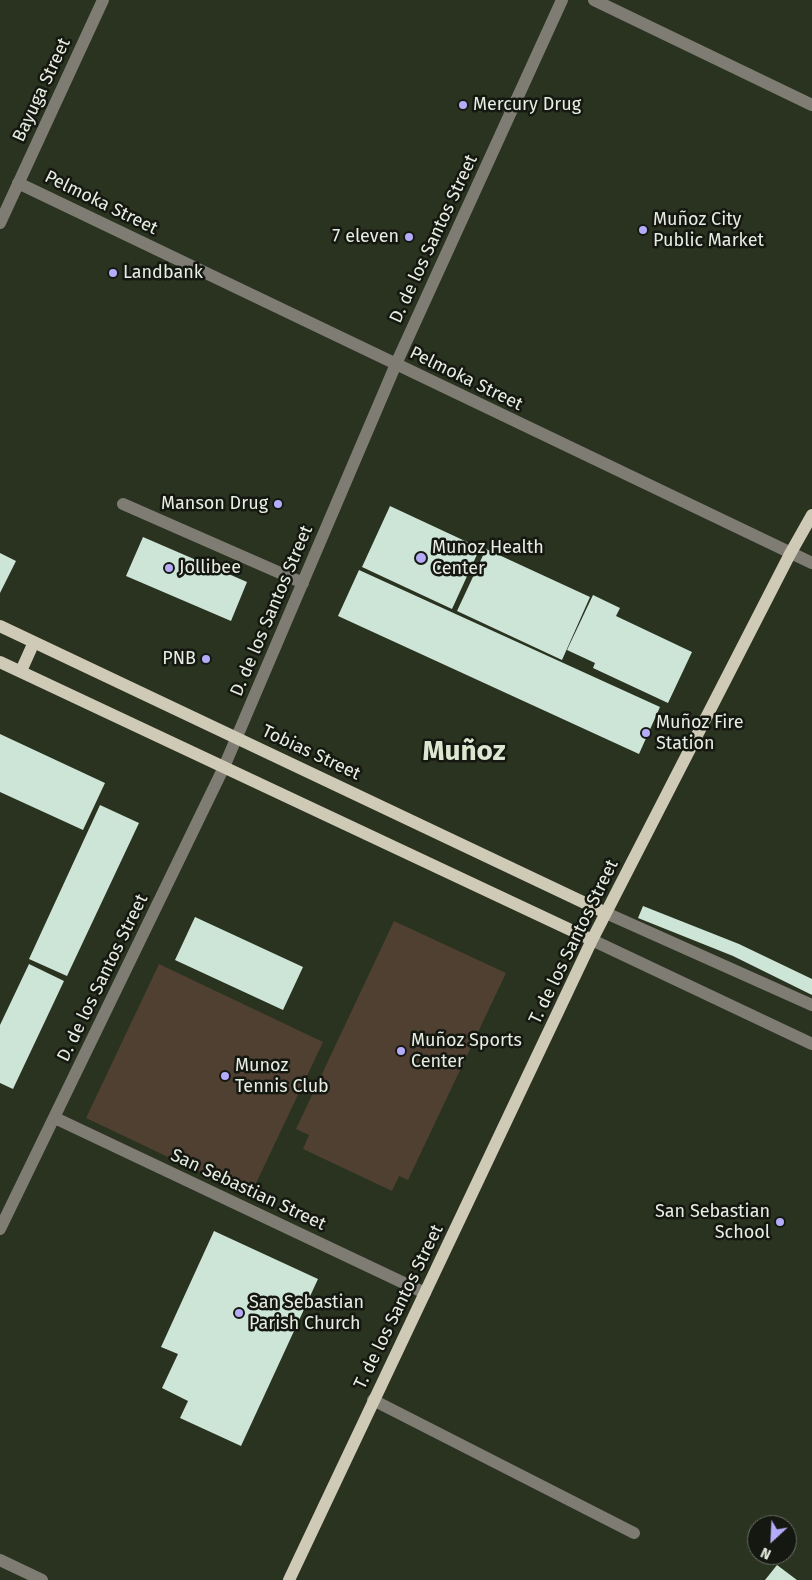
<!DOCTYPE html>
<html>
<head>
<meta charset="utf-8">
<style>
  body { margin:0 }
  #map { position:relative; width:812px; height:1580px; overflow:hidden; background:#2a3220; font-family:"Fira Sans",sans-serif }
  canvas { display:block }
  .north { position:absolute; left:747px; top:1515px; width:50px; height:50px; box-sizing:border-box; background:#151810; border:1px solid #696d64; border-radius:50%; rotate:205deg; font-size:14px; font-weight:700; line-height:20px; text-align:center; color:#e8ede2 }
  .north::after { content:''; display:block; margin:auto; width:18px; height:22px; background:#b5acf9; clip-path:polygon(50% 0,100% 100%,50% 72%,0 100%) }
</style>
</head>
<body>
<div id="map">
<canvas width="812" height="1580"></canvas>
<div class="north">N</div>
</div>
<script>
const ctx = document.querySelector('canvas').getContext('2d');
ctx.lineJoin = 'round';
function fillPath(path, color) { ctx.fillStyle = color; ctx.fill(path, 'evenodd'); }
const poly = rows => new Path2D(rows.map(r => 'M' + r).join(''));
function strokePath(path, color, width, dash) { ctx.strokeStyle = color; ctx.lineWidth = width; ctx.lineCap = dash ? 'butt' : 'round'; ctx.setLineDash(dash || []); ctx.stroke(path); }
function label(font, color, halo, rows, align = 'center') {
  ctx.font = font + ' "Fira Sans",sans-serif'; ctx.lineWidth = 5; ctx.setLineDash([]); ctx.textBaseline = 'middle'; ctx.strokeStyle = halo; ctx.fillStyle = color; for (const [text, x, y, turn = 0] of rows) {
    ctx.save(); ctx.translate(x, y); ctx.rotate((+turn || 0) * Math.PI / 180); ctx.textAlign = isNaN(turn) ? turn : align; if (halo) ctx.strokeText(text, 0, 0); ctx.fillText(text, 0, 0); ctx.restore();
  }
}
const green = poly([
  [394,921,506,973,408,1180,399,1176,392,1191,303,1149,309,1135,296,1129],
  [159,964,323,1042,250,1196,86,1118]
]);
const building = poly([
  [390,506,480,548,452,609,362,567],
  [143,537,247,582,231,621,126,576],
  [486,549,590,597,562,660,457,611],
  [0,553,16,561,0,593],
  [359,570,660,707,639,754,338,616],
  [593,595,620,608,616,616,692,652,668,703,593,668,595,663,567,650],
  [0,734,105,783,83,830,0,792],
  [100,805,139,823,67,976,29,959],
  [643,906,739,944,812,979,812,995,733,956,638,918],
  [195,917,303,967,283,1010,175,960],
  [29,964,64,981,13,1089,0,1083,0,1025],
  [214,1231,318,1279,241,1446,180,1418,188,1401,162,1388,178,1354,161,1347],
  [777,1565,797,1580,765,1580]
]);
const minor = poly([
  [594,0,812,105],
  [18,183,812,563],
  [0,223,103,0],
  [123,504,303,583],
  [606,913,812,1005],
  [592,940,812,1044],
  [55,1118,425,1293],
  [0,1229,224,767,396,364,562,0],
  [373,1400,634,1533],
  [0,1560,42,1580]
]);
const major = poly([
  [0,626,606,913],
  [0,662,592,940],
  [21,671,34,642],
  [289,1580,592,940,790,554,812,515]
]);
const markers = [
  [463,105,5,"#b5acf9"],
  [643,230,5,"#b5acf9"],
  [409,237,5,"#b5acf9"],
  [113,273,5,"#b5acf9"],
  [278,504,5,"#b5acf9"],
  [421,558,6,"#b5acf9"],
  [169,568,5,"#b5acf9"],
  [206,659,5,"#b5acf9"],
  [646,733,5,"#b5acf9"],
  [401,1051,5,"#b5acf9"],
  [225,1076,5,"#b5acf9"],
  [780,1222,5,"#b5acf9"],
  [239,1313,5,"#b5acf9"]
];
const streetNames = [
  ["Bayuga Street",42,90,-65],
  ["Pelmoka Street",101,203,26],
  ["D. de los Santos Street",434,239,-65],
  ["Pelmoka Street",466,379,26],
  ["D. de los Santos Street",272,611,-67],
  ["Tobias Street",311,753,25],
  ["T. de los Santos Street",574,942,-64],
  ["D. de los Santos Street",103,978,-64],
  ["San Sebastian Street",248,1190,25],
  ["T. de los Santos Street",399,1307,-64]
];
const poiNames = [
  ["Mercury Drug",473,105],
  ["Muñoz City",653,220],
  ["Public Market",653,241],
  ["7 eleven",399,237,"right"],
  ["Landbank",123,273],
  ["Manson Drug",268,504,"right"],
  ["Munoz Health",432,548],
  ["Center",432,569],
  ["Jollibee",179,568],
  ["PNB",196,659,"right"],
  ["Muñoz Fire",656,723],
  ["Station",656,744],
  ["Muñoz Sports",411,1041],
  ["Center",411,1062],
  ["Munoz",235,1066],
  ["Tennis Club",235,1087],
  ["San Sebastian",770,1212,"right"],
  ["School",770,1233,"right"],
  ["San Sebastian",249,1303],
  ["Parish Church",249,1324]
];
const townNames = [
  ["Muñoz",464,752]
];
fillPath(green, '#4f4032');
fillPath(building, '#cde5d7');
strokePath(minor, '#7e7c73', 12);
strokePath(major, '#cfcab6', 12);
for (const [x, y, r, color] of markers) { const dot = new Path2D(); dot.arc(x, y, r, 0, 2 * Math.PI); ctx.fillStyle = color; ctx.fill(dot); strokePath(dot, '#151810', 2); }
label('18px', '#e8ede2', '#151810', streetNames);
label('18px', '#e8ede2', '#151810', poiNames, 'left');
label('bold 28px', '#dce6d0', '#151810', townNames);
</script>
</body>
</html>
